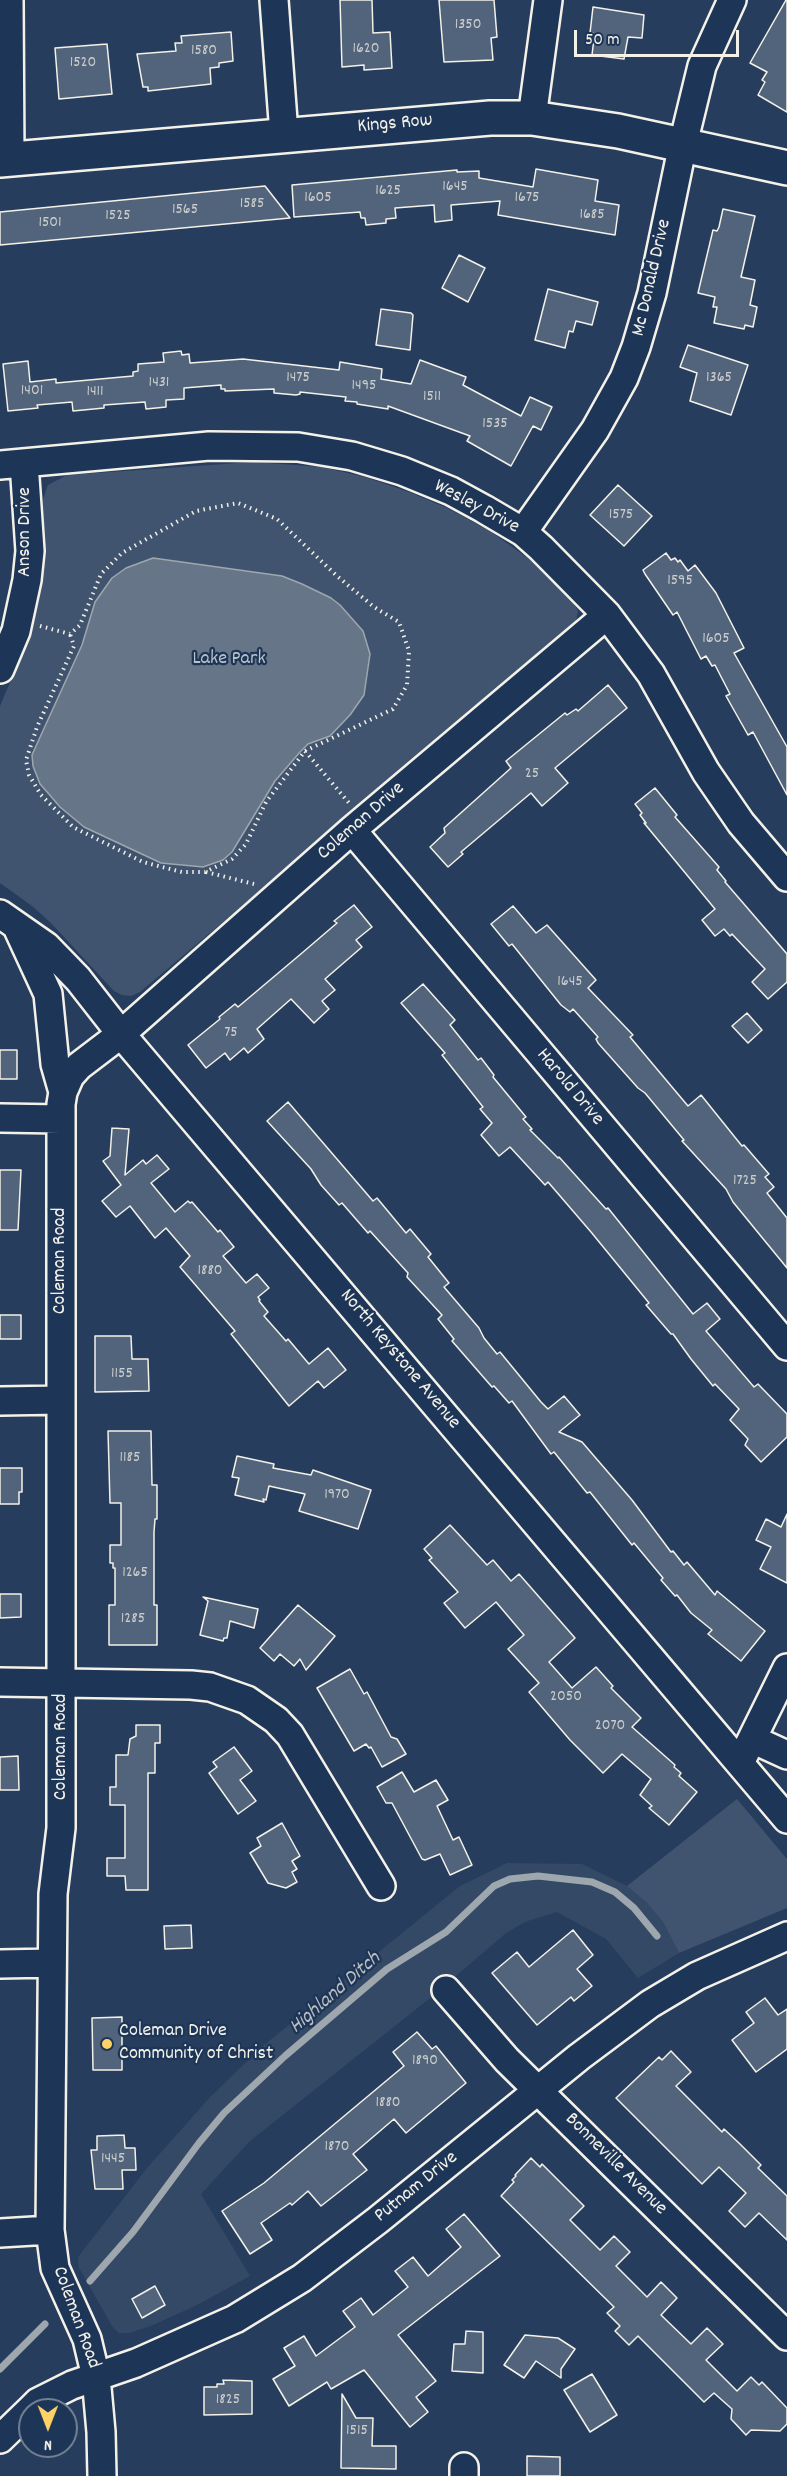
<!DOCTYPE html>
<html>
<head>
<meta charset="utf-8">
<style>
  body { margin:0 }
  #map { position:relative; width:787px; height:2476px; overflow:hidden; background:#263d5d; font-family:Dekko,sans-serif }
  canvas { display:block }
  .north { position:absolute; left:18px; top:2398px; width:60px; height:60px; box-sizing:border-box; background:#1d3557; border:2px solid #738091; border-radius:50%; rotate:180deg; font-size:16px; font-weight:700; line-height:24px; text-align:center; color:#f4f1e8 }
  .north::after { content:''; display:block; margin:auto; width:21px; height:27px; background:#ffd166; clip-path:polygon(50% 0,100% 100%,50% 72%,0 100%) }
  .scale { position:absolute; left:574px; top:30px; width:165px; height:27px; box-sizing:border-box; border:3px solid #f4f1e8; border-top:0; padding-left:8px; font-size:18px; line-height:21px; white-space:nowrap; color:#f4f1e8; -webkit-text-stroke:4px #1d3557; paint-order:stroke }
</style>
</head>
<body>
<div id="map">
<canvas width="787" height="2476"></canvas>
<div class="north">N</div>
<div class="scale">50 m</div>
</div>
<script>
const ctx = document.querySelector('canvas').getContext('2d');
ctx.lineJoin = 'round';
function fillPath(path, color) { ctx.fillStyle = color; ctx.fill(path, 'evenodd'); }
const poly = rows => new Path2D(rows.map(r => 'M' + r).join(''));
function strokePath(path, color, width, dash) { ctx.strokeStyle = color; ctx.lineWidth = width; ctx.lineCap = dash ? 'butt' : 'round'; ctx.setLineDash(dash || []); ctx.stroke(path); }
function label(font, color, halo, rows, align = 'center') {
  ctx.font = font + ' Dekko,sans-serif'; ctx.lineWidth = 4.5; ctx.setLineDash([]); ctx.textBaseline = 'middle'; ctx.strokeStyle = halo; ctx.fillStyle = color; for (const [text, x, y, turn = 0] of rows) {
    ctx.save(); ctx.translate(x, y); ctx.rotate((+turn || 0) * Math.PI / 180); ctx.textAlign = isNaN(turn) ? turn : align; if (halo) ctx.strokeText(text, 0, 0); ctx.fillText(text, 0, 0); ctx.restore();
  }
}
const built = poly([
  [507,1863,582,1864,627,1886,647,1903,663,1922,679,1953,638,1978,606,1939,557,1912,525,1922,506,1933,429,1999,250,2141,201,2194,250,2276,197,2305,151,2326,129,2333,119,2333,112,2326,79,2268,78,2257,147,2168,211,2096,264,2045,460,1886]
]);
const green = poly([
  [253,462,322,467,365,477,409,492,447,508,490,531,540,567,571,597,578,611,576,622,570,630,140,992,131,996,122,995,114,991,50,922,32,906,0,883,0,706,27,642,39,599,44,556,43,499,48,485,67,475],
  [737,1799,787,1859,787,1908,679,1953,663,1922,647,1903,627,1886]
]);
const water = poly([
  [153,558,282,576,302,584,331,598,340,605,363,631,370,654,364,695,350,715,330,736,308,744,300,752,275,781,232,852,223,860,203,867,161,863,84,827,60,807,48,793,40,784,33,766,32,755,36,746,82,645,95,602,112,578,126,568,153,558]
]);
const stream = poly([
  [90,2281,133,2232,199,2143,224,2113,285,2056,387,1969,446,1932,494,1886,510,1879,538,1876,592,1882,615,1892,634,1908,657,1936],
  [0,2369,45,2324]
]);
const building = poly([
  [340,0,372,0,373,33,390,32,392,68,364,70,364,65,342,67,340,0],
  [439,0,494,0,497,37,491,38,493,60,444,62,439,0],
  [786,0,787,0,787,112,758,95,765,82,762,80,767,72,750,63,786,0],
  [593,7,644,15,642,38,628,37,624,59,592,55,594,38,593,33,590,33,593,7],
  [231,32,233,61,219,63,219,67,210,68,211,84,148,91,148,87,143,87,137,54,176,51,175,43,182,43,181,36,231,32],
  [107,44,112,94,59,99,55,48,107,44],
  [536,169,598,180,595,201,619,205,615,235,498,215,500,201,451,205,452,220,435,222,434,205,395,208,396,218,386,219,386,223,366,225,365,218,361,218,360,212,294,217,292,185,457,170,457,172,479,171,479,178,533,187,536,169],
  [265,186,290,218,0,245,0,212,265,186],
  [723,209,755,216,741,277,755,280,750,305,757,307,753,327,745,325,744,329,714,323,717,307,713,307,715,297,698,293,713,230,717,231,719,227,723,209],
  [459,255,485,268,468,302,442,288,459,255],
  [548,289,598,302,592,325,576,321,573,332,569,331,565,348,535,340,548,289],
  [381,309,411,313,413,315,410,350,376,345,381,309],
  [688,345,748,365,731,415,690,401,697,373,680,367,688,345],
  [181,351,182,355,189,354,190,363,243,359,339,370,340,362,382,369,381,379,411,384,420,360,466,377,463,385,521,416,530,397,552,407,541,430,533,426,511,466,467,441,470,436,388,406,388,409,357,404,357,402,345,401,346,397,300,392,300,394,296,395,274,393,274,389,225,391,225,389,221,389,221,385,184,388,184,399,166,400,166,407,146,409,145,402,104,405,104,408,73,411,72,402,37,405,38,408,8,411,3,364,28,361,30,382,56,379,56,383,133,376,133,372,138,371,138,364,164,362,163,353,181,351],
  [618,485,652,516,624,546,590,515,618,485],
  [666,553,671,560,675,558,678,562,680,560,688,571,695,565,716,593,744,648,734,653,787,747,787,795,753,732,748,735,726,696,730,694,715,665,712,666,706,656,701,659,677,612,673,615,645,574,643,570,666,553],
  [608,685,627,708,555,768,568,783,542,806,531,793,461,852,463,854,448,867,430,847,445,833,444,828,511,768,506,761,565,713,567,715,576,709,578,711,608,685],
  [655,788,677,815,675,817,719,867,717,870,726,881,725,882,787,954,787,982,768,999,752,982,765,969,732,934,730,936,724,929,715,936,702,920,715,909,644,823,646,823,640,815,642,813,635,804,655,788],
  [354,905,372,927,356,940,362,947,325,979,335,990,322,1001,329,1009,314,1023,291,999,257,1029,264,1039,248,1053,244,1048,230,1060,225,1053,206,1068,188,1045,220,1019,219,1017,235,1004,238,1007,302,953,337,923,334,921,354,905],
  [513,906,536,933,547,925,596,980,588,988,633,1035,630,1037,688,1106,701,1095,742,1146,744,1145,769,1174,765,1177,774,1187,767,1193,787,1218,787,1268,733,1202,726,1189,682,1141,684,1140,645,1093,638,1088,598,1043,596,1039,598,1037,573,1009,570,1012,561,1005,512,944,509,946,491,924,513,906],
  [423,984,455,1020,450,1025,478,1060,481,1058,494,1075,493,1077,526,1117,523,1119,532,1129,530,1130,558,1158,559,1157,606,1209,608,1208,693,1314,707,1303,720,1319,706,1331,754,1387,758,1384,787,1414,787,1437,761,1462,745,1445,748,1439,730,1420,739,1409,715,1384,713,1386,691,1359,673,1334,671,1334,646,1305,649,1303,591,1232,548,1182,545,1185,510,1147,499,1156,481,1135,492,1123,480,1109,483,1107,442,1055,445,1053,401,1003,423,984],
  [747,1013,762,1030,748,1043,732,1026,747,1013],
  [0,1050,17,1050,17,1079,0,1079,0,1050],
  [288,1102,373,1201,377,1198,406,1233,410,1229,431,1254,428,1257,449,1283,444,1287,479,1328,484,1338,497,1354,500,1352,541,1402,548,1409,564,1396,580,1415,559,1432,582,1442,632,1500,671,1552,673,1551,684,1565,687,1562,715,1595,717,1591,765,1631,741,1661,708,1634,712,1630,691,1613,677,1595,675,1596,661,1580,663,1578,634,1543,632,1545,590,1492,587,1493,554,1452,551,1454,512,1401,509,1403,494,1386,492,1387,452,1341,454,1339,438,1319,442,1315,407,1277,408,1273,370,1231,368,1233,342,1203,339,1205,321,1185,311,1169,267,1121,288,1102],
  [112,1128,129,1129,125,1175,143,1160,146,1164,157,1155,169,1169,151,1183,175,1212,188,1201,190,1203,192,1202,218,1232,220,1230,234,1247,223,1256,246,1283,257,1274,269,1288,258,1297,260,1300,259,1301,268,1312,264,1316,286,1341,288,1339,309,1364,328,1348,346,1370,324,1388,318,1381,289,1406,231,1334,235,1331,180,1267,190,1256,166,1228,155,1238,130,1206,116,1217,102,1201,121,1185,103,1161,110,1156,112,1128],
  [0,1170,21,1170,18,1230,0,1230,0,1170],
  [0,1315,21,1315,21,1339,0,1339,0,1315],
  [95,1336,131,1336,132,1359,148,1359,149,1391,95,1392,95,1336],
  [108,1431,151,1431,152,1485,157,1485,157,1519,155,1519,154,1532,154,1605,157,1605,157,1645,109,1645,109,1605,115,1605,115,1568,113,1568,113,1563,110,1563,110,1545,121,1545,121,1503,110,1503,108,1431],
  [237,1456,274,1464,273,1468,311,1475,313,1470,371,1490,358,1529,299,1511,305,1494,269,1486,266,1500,263,1499,264,1502,235,1495,239,1478,232,1477,237,1456],
  [0,1468,22,1468,22,1492,19,1492,19,1504,0,1504,0,1468],
  [787,1514,787,1583,760,1569,771,1547,756,1540,766,1519,781,1527,787,1514],
  [450,1525,487,1565,493,1560,511,1581,519,1574,575,1638,549,1662,572,1688,596,1667,613,1686,611,1688,641,1718,632,1727,675,1765,674,1767,681,1773,679,1776,697,1792,669,1825,649,1808,652,1806,640,1795,651,1779,622,1754,603,1773,570,1740,529,1692,539,1683,508,1649,524,1635,496,1602,465,1628,444,1603,458,1592,429,1560,432,1558,424,1549,450,1525],
  [0,1594,21,1594,21,1617,0,1618,0,1594],
  [203,1597,258,1609,254,1628,230,1621,227,1638,224,1638,223,1641,200,1635,208,1601,203,1597],
  [298,1605,335,1636,306,1670,300,1659,294,1666,280,1654,274,1661,260,1648,298,1605],
  [350,1669,364,1694,367,1692,391,1737,397,1739,406,1754,382,1767,371,1747,369,1748,366,1744,354,1751,317,1688,350,1669],
  [136,1725,160,1725,160,1743,155,1743,155,1773,148,1773,148,1890,126,1890,125,1876,107,1876,107,1858,125,1858,125,1805,110,1805,110,1787,116,1787,116,1755,128,1755,130,1739,136,1736,136,1725],
  [234,1747,252,1771,240,1780,256,1801,238,1814,209,1773,217,1767,213,1762,234,1747],
  [18,1756,19,1790,0,1790,0,1757,18,1756],
  [402,1772,414,1792,436,1780,448,1800,437,1806,453,1840,459,1837,472,1865,450,1875,440,1854,425,1860,422,1859,392,1803,386,1803,377,1787,402,1772],
  [282,1823,300,1856,292,1861,297,1869,292,1872,297,1882,286,1888,268,1883,250,1853,261,1846,257,1838,282,1823],
  [191,1925,192,1948,165,1949,164,1926,191,1925],
  [573,1930,593,1955,577,1969,592,1986,574,2001,571,1997,537,2025,492,1973,517,1952,529,1967,573,1930],
  [765,1998,778,2015,787,2009,787,2049,756,2072,732,2040,754,2023,746,2012,765,1998],
  [122,2017,122,2070,93,2070,92,2018,122,2017],
  [417,2032,432,2049,436,2046,466,2083,406,2133,394,2119,366,2143,353,2154,367,2170,321,2206,308,2191,292,2205,290,2203,261,2223,272,2240,250,2254,222,2211,264,2183,404,2066,393,2052,417,2032],
  [671,2051,691,2072,676,2086,722,2132,724,2129,740,2144,761,2165,758,2168,787,2196,787,2240,759,2213,745,2227,729,2211,746,2193,719,2167,702,2184,616,2098,659,2057,662,2060,671,2051],
  [124,2135,125,2148,135,2148,136,2170,122,2170,123,2189,95,2189,91,2150,97,2150,97,2136,124,2135],
  [531,2158,540,2167,542,2164,584,2206,570,2220,600,2250,614,2236,630,2252,616,2266,647,2297,661,2282,677,2298,661,2315,691,2344,707,2328,723,2344,706,2360,737,2391,751,2377,759,2385,762,2382,787,2408,787,2424,780,2431,751,2430,746,2435,731,2419,732,2409,714,2393,704,2402,638,2336,629,2345,615,2331,620,2326,607,2313,614,2307,501,2196,514,2182,512,2180,516,2176,515,2175,531,2158],
  [464,2214,500,2256,398,2335,436,2381,416,2397,428,2412,410,2427,364,2370,331,2389,327,2382,289,2406,273,2379,295,2366,284,2348,304,2336,316,2356,355,2327,343,2311,361,2298,373,2315,408,2287,395,2271,413,2257,428,2276,461,2247,446,2229,464,2214],
  [155,2286,165,2305,142,2318,132,2299,155,2286],
  [466,2331,483,2332,483,2373,452,2371,454,2344,465,2344,466,2331],
  [525,2335,558,2338,575,2349,561,2369,561,2378,536,2361,524,2378,504,2365,525,2335],
  [592,2374,617,2415,590,2432,564,2390,592,2374],
  [223,2380,252,2381,252,2414,204,2415,204,2387,217,2387,217,2384,224,2384,223,2380],
  [342,2394,356,2418,373,2418,372,2446,396,2446,396,2469,341,2468,342,2394],
  [527,2456,560,2457,560,2476,527,2476,527,2456]
]);
const path = poly([
  [40,626,70,634,80,625,101,574,122,553,196,511,238,503,277,519,337,576,374,607,399,622,409,651,407,685,393,709,305,751,266,802,246,844,232,859,205,872,182,872,143,862,73,827,41,795,29,775,26,760,37,727,74,646,70,634],
  [305,751,349,803],
  [206,872,254,884]
]);
const minor = poly([
  [9,0,10,159],
  [274,0,284,134],
  [532,118,548,0],
  [0,465,209,446,298,447,352,456,402,471,451,491,484,509,523,532,541,548,607,615,651,674,706,772,741,823,787,877],
  [523,532,595,430,624,378,636,347,652,293,683,144,702,66,732,0],
  [0,669,16,631,27,580,30,551,24,463],
  [352,830,787,1346],
  [0,914,46,946,78,979,121,1034,787,1819],
  [18,929,48,994,55,1064,63,1092],
  [0,1118,61,1119],
  [0,1401,61,1400],
  [0,1682,191,1685,210,1687,247,1700,276,1720,290,1735,381,1886],
  [752,1739,787,1755],
  [740,1763,787,1668],
  [0,1964,52,1963],
  [446,1990,507,2060,787,2336],
  [0,2233,50,2230],
  [30,2410,38,2402,72,2385,136,2363,235,2319,302,2278,378,2220,579,2057,650,2004,697,1976,787,1936],
  [0,2439,30,2410],
  [464,2467,464,2476],
  [102,2476,101,2432,96,2377,87,2339,55,2268,50,2230,53,1894,61,1828,61,1104,63,1092,70,1076,79,1066,121,1034,352,830,607,615]
]);
const major = poly([
  [0,160,490,118,532,118,618,131,787,168]
]);
const markers = [
  [107,2044,6,"#ffd166"]
];
const numberNames = [
  ["1350",468,26],
  ["1620",366,50],
  ["1580",204,52],
  ["1520",83,64],
  ["1645",455,188],
  ["1625",388,192],
  ["1605",318,199],
  ["1675",527,199],
  ["1585",252,205],
  ["1565",185,211],
  ["1685",592,216],
  ["1525",118,217],
  ["1501",50,224],
  ["1475",298,379],
  ["1365",719,379],
  ["1431",159,384],
  ["1495",364,387],
  ["1401",32,392],
  ["1411",95,393],
  ["1511",432,398],
  ["1535",495,425],
  ["1575",621,516],
  ["1595",680,582],
  ["1605",716,640],
  ["25",532,775],
  ["1645",570,983],
  ["75",231,1034],
  ["1725",745,1182],
  ["1880",210,1272],
  ["1155",122,1375],
  ["1185",130,1459],
  ["1970",337,1496],
  ["1265",135,1574],
  ["1285",133,1620],
  ["2050",566,1698],
  ["2070",610,1727],
  ["1890",425,2062],
  ["1880",388,2104],
  ["1870",337,2148],
  ["1445",113,2160],
  ["1825",228,2401],
  ["1515",357,2432]
];
const streetNames = [
  ["Kings Row",395,125,-5],
  ["Mc Donald Drive",653,278,-77],
  ["Wesley Drive",476,508,28],
  ["Anson Drive",26,532,-90],
  ["Coleman Drive",362,822,-41],
  ["Harold Drive",569,1088,50],
  ["Coleman Road",61,1261,-90],
  ["North Keystone Avenue",399,1360,50],
  ["Coleman Road",62,1747,-90],
  ["Bonneville Avenue",615,2165,45],
  ["Putnam Drive",417,2188,-39],
  ["Coleman Road",75,2318,70]
];
const parkNames = [
  ["Lake Park",229,660]
];
const poiNames = [
  ["Coleman Drive",119,2032],
  ["Community of Christ",119,2055]
];
const waterNames = [
  ["Highland Ditch",336,1994,-41]
];
fillPath(built, '#334966');
fillPath(green, '#40546f');
fillPath(water, '#677588');
strokePath(water, '#9fa7ae', 1.5);
strokePath(stream, '#9fa7ae', 7);
fillPath(building, '#52647b');
strokePath(building, '#f4f1e8', 1.5);
strokePath(minor, '#f4f1e8', 32);
strokePath(major, '#f4f1e8', 38);
strokePath(path, '#f4f1e8', 4, [1.5, 4.5]);
strokePath(minor, '#1d3557', 27);
strokePath(major, '#1d3557', 33);
for (const [x, y, r, color] of markers) { const dot = new Path2D(); dot.arc(x, y, r, 0, 2 * Math.PI); ctx.fillStyle = color; ctx.fill(dot); strokePath(dot, '#1d3557', 2); }
label('16px', '#cccecd', null, numberNames);
label('20px', '#f4f1e8', '#1d3557', streetNames);
label('20px', '#bec2c4', '#1d3557', parkNames);
label('20px', '#f4f1e8', '#1d3557', poiNames, 'left');
label('italic 21px', '#bcbfc2', '#1d3557', waterNames);
</script>
</body>
</html>
